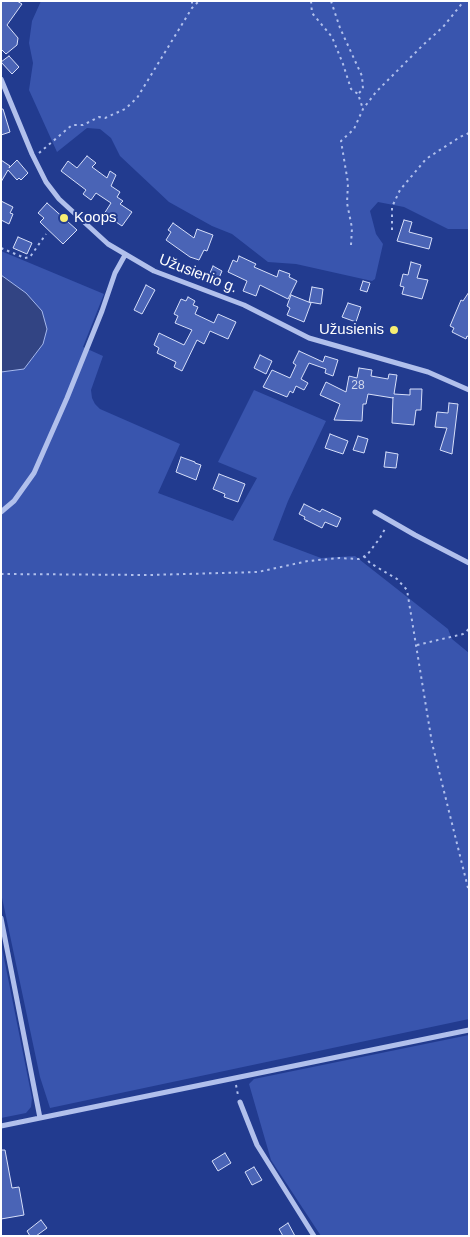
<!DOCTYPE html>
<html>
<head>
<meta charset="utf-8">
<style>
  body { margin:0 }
  #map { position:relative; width:470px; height:1237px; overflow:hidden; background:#223b8f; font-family:Arial,sans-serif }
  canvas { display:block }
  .frame { position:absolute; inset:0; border:2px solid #fff; pointer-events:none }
</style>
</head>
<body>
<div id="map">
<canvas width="470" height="1237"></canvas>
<div class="frame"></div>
</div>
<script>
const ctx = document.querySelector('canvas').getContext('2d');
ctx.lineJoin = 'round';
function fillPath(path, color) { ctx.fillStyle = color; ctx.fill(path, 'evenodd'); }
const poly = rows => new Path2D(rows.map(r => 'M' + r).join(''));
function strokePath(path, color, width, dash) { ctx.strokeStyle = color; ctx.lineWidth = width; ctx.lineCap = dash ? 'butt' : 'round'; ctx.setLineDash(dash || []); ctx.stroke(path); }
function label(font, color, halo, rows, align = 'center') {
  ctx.font = font + ' Arial,sans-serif'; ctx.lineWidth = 4; ctx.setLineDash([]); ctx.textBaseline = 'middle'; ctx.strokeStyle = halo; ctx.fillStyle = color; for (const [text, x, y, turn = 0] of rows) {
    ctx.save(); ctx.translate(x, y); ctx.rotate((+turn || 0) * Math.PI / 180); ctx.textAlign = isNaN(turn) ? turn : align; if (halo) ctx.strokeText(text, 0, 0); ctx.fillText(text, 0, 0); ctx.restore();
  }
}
const green = poly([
  [41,1,469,1,469,229,448,229,404,207,378,202,370,211,376,234,383,244,375,279,372,281,296,264,268,262,232,234,212,226,169,202,120,156,111,138,100,129,87,128,57,152,29,90,33,63,29,43,32,21],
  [1,251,104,294,83,347,103,356,91,390,92,398,95,404,100,409,180,444,158,493,233,521,257,478,218,462,254,390,326,421,288,501,273,540,321,558,355,556,448,629,452,639,469,653,469,1019,50,1108,40,1077,1,893,1,372,24,369,43,344,26,293,1,275],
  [1,943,32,1098,31,1107,26,1113,1,1118],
  [469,1035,469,1236,321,1236,271,1160,249,1084,254,1079]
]);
const water = poly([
  [1,275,26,293,42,311,47,329,43,344,24,369,1,372,1,275]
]);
const building = poly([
  [1,1,17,1,22,4,7,25,18,38,17,45,6,54,1,49,1,1],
  [9,56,19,67,12,74,1,62,9,56],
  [1,109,3,109,10,132,1,135,1,109],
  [87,156,96,163,92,167,107,178,110,171,116,175,111,186,120,192,117,197,123,201,120,204,132,212,122,226,104,214,111,203,96,193,91,200,83,194,86,190,61,171,68,161,77,168,87,156],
  [1,160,10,166,9,168,17,160,28,173,21,180,19,178,17,180,8,170,1,182,1,160],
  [1,201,13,207,10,213,13,214,9,224,1,220,1,201],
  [47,203,77,230,63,244,40,222,44,218,38,213,47,203],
  [404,220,412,222,409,232,432,238,429,249,397,241,404,220],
  [173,223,194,238,197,229,213,235,207,251,204,250,199,260,190,257,166,240,171,232,168,230,173,223],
  [18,237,32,243,27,254,13,248,18,237],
  [239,256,256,264,254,267,277,277,279,270,290,274,289,277,297,281,288,299,260,285,256,296,243,291,247,281,228,272,233,260,237,262,239,256],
  [411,262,421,265,417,278,428,280,422,299,402,294,404,287,400,286,403,274,408,275,411,262],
  [213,266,222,271,216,285,207,280,213,266],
  [363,281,370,283,367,292,360,290,363,281],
  [146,285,155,290,142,314,134,310,146,285],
  [312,287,323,289,321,304,309,302,312,287],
  [469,292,469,337,467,336,466,339,452,332,454,328,450,326,461,300,463,301,469,292],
  [291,295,311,303,304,322,287,315,290,308,287,306,291,295],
  [188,297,195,301,193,305,198,307,195,314,214,323,218,314,236,322,228,339,210,331,204,344,197,340,182,371,174,367,176,362,157,353,159,348,154,345,159,333,184,345,192,330,175,323,178,316,174,314,181,299,186,301,188,297],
  [348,303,361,307,356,322,342,317,348,303],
  [299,351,323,362,325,356,338,360,333,376,325,373,326,369,309,363,301,379,308,383,304,390,296,386,293,393,290,391,287,397,263,387,272,370,290,378,296,365,293,363,299,351],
  [260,355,272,361,266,374,254,368,260,355],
  [359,368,372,370,371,376,388,379,389,374,397,375,394,394,410,395,410,389,422,389,421,410,416,410,414,425,392,423,393,397,393,398,368,394,366,404,363,404,362,421,334,420,340,404,320,395,326,382,346,392,349,376,357,378,359,368],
  [449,403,458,404,452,454,440,450,447,428,435,427,437,412,448,413,449,403],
  [330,434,348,441,343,454,325,448,330,434],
  [358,436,368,439,364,453,353,450,358,436],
  [386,452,398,454,396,468,384,467,386,452],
  [181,457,195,462,195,463,201,465,196,480,176,472,181,457],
  [219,474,245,484,238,502,224,497,225,494,213,489,219,474],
  [304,504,320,512,322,509,341,518,337,527,325,522,322,528,304,519,305,517,299,514,304,504],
  [1,1150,5,1150,12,1188,19,1187,24,1215,1,1219,1,1150],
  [225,1153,231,1163,218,1171,212,1161,225,1153],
  [254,1167,262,1180,252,1185,245,1172,254,1167],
  [41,1220,47,1228,36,1236,30,1236,27,1231,41,1220],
  [288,1223,295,1236,283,1236,279,1229,288,1223]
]);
const path = poly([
  [192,1,192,8],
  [311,1,312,13,332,37,343,64,351,89,358,94,363,109],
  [331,1,340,28,362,76,363,89,359,93],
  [39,153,72,125,83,125,99,117,105,118,125,109,137,98,192,8,199,1],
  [392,230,392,207,400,190,426,159,460,137,469,133],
  [351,245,352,228,347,203,348,183,341,141,354,129,363,109,376,92,423,45,443,27,464,1],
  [1,248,25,258,30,257,46,234],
  [364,556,370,563,397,579,407,590,432,743,469,892],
  [1,574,149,575,258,572,308,561,339,558,359,559,367,555,380,538,386,527],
  [417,645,463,634,469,629],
  [236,1085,238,1095]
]);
const minor = poly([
  [1,79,32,154,46,182,59,199,108,244,154,271,244,305,309,338,428,372,469,390],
  [1,512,14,501,34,473,67,398,102,311,115,273,125,255],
  [375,512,415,535,469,563],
  [1,918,40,1118],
  [240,1102,257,1145,314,1236],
  [1,1126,469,1030]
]);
const markers = [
  [64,218,5,"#f8ee73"],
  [394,330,5,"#f8ee73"]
];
const numberNames = [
  ["28",358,386]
];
const poiNames = [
  ["Koops",74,218],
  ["Užusienis",384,330,"right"]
];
const streetNames = [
  ["Užusienio g.",198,274,21]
];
fillPath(green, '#3955ae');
fillPath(water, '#324483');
strokePath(water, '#a5b8ed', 1);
fillPath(building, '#4a64b6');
strokePath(building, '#d7dff9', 1);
strokePath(path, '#b1c0ec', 2, [2.5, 4]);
strokePath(minor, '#b1c0ec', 5);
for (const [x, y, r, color] of markers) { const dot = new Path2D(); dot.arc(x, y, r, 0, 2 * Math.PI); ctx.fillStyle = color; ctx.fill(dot); strokePath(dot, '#223b8f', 2); }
label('12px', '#d2d8ed', null, numberNames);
label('15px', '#fff', '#223b8f', poiNames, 'left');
label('15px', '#fff', '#223b8f', streetNames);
</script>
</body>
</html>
